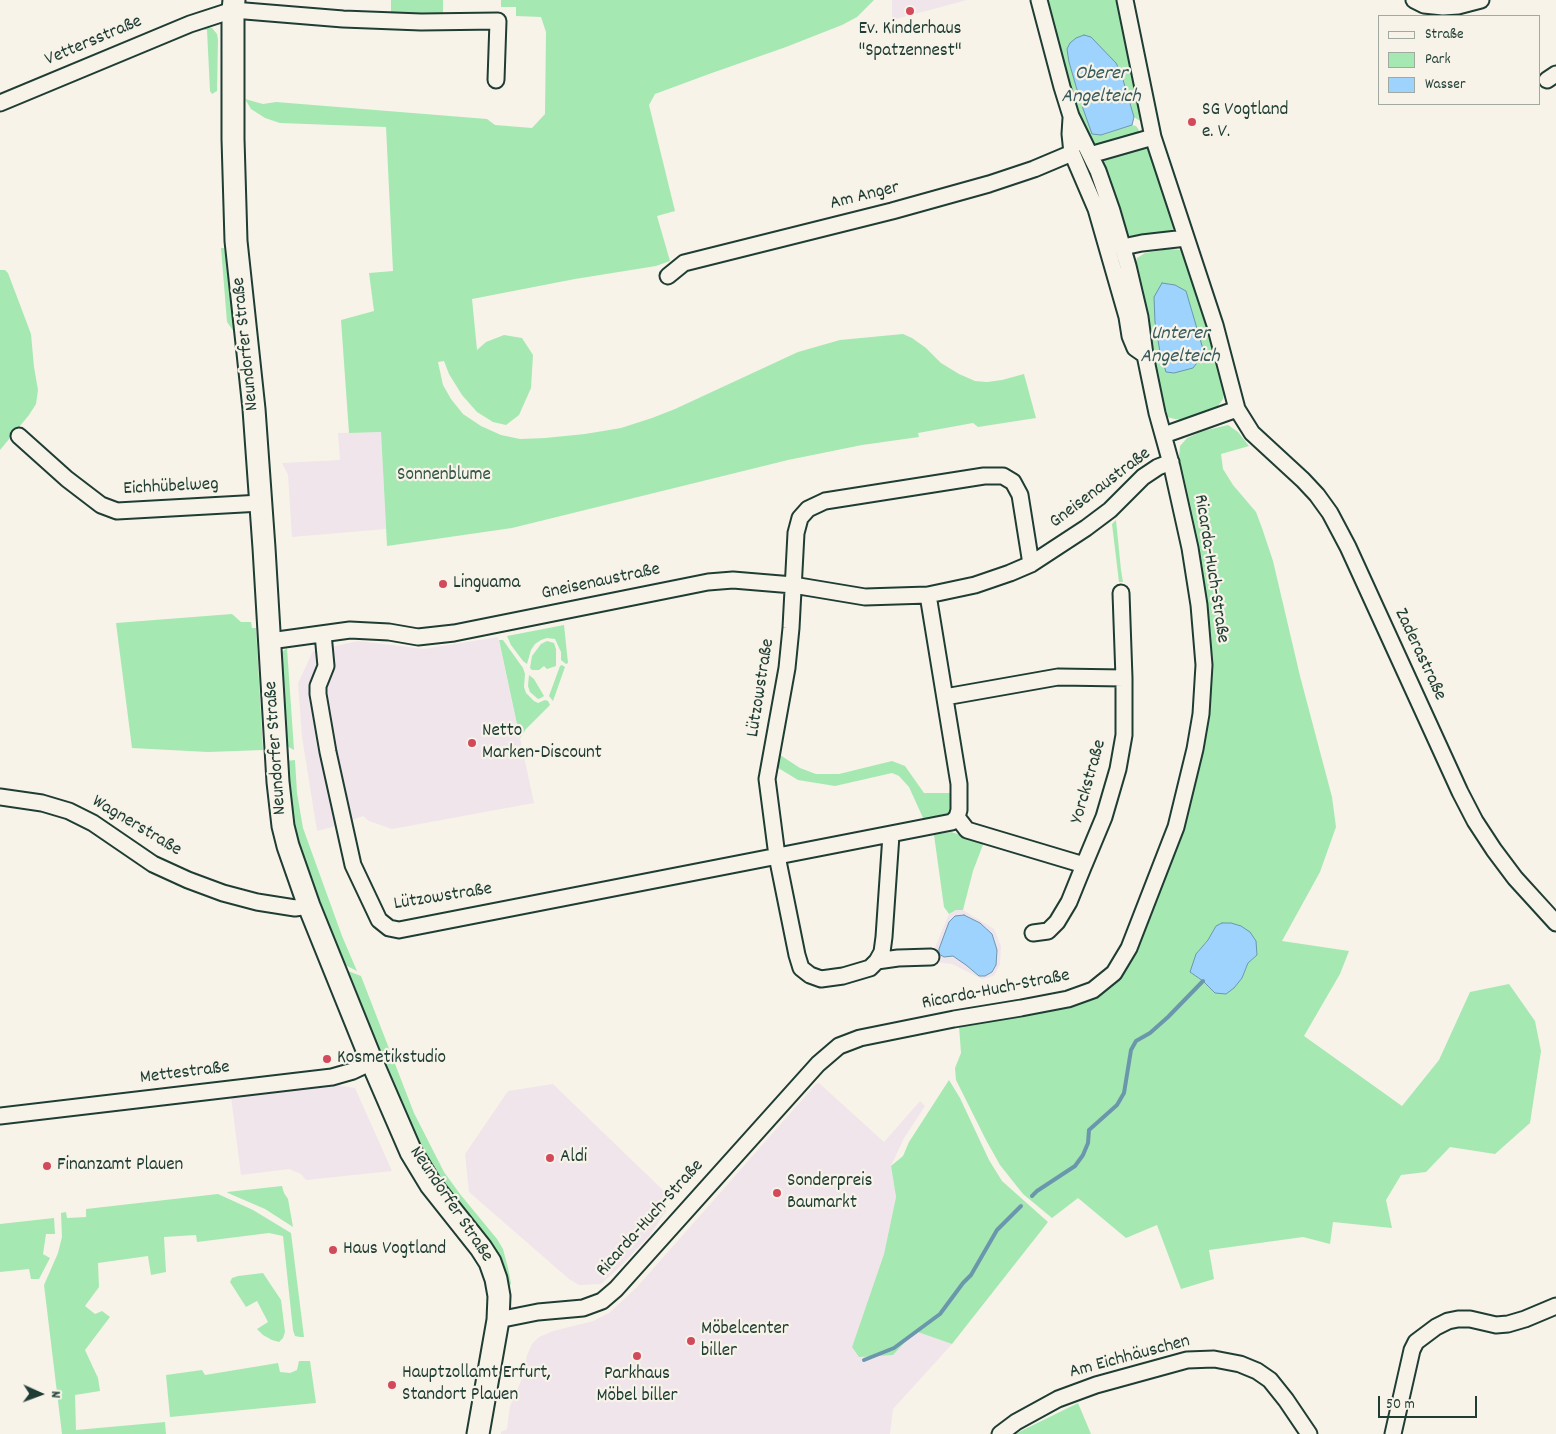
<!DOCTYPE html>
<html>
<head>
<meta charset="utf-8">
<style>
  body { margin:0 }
  #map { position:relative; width:1556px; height:1434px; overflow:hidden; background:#f7f3e8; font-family:Dekko,sans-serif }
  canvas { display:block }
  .legend { position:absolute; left:1378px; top:15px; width:162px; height:90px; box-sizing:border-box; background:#f7f3e8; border:1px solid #a1aaa0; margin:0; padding:6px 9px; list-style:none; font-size:15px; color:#1f3d34 }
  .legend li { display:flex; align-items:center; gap:10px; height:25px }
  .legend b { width:25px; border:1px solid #a1aaa0 }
  .north { position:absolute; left:15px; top:1369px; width:50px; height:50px; -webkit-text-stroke:4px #f7f3e8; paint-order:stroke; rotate:92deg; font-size:14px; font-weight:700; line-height:20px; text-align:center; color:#1f3d34 }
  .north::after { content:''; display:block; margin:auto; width:18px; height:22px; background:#1f3d34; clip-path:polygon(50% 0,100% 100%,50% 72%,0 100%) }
  .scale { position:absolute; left:1378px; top:1396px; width:99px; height:22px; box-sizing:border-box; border:2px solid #1f3d34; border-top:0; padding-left:6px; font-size:15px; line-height:18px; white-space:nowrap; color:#1f3d34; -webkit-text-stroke:4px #f7f3e8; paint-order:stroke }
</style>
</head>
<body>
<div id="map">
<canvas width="1556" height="1434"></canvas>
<ul class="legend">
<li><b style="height:6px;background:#f7f3e8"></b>Straße</li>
<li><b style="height:14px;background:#a6e8b2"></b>Park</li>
<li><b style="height:14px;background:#9ed3fd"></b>Wasser</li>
</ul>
<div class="north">N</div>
<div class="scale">50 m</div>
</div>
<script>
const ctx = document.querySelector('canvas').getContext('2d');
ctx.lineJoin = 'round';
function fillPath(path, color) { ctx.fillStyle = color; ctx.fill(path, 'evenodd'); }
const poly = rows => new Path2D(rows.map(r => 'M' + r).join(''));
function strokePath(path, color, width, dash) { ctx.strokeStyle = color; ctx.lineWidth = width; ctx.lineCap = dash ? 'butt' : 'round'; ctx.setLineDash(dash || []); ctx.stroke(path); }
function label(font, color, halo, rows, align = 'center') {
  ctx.font = font + ' Dekko,sans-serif'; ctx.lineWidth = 4.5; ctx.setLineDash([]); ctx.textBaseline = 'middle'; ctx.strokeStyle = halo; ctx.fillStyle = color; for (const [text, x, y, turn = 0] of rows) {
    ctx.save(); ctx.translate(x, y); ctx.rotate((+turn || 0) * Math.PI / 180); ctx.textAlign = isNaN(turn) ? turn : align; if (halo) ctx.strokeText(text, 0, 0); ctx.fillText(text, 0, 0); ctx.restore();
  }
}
const built = poly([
  [892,0,967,0,892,20],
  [381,432,386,529,292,537,288,475,282,463,340,460,338,433],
  [498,637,534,803,392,829,369,821,363,816,336,826,317,831,302,737,298,683,313,651,358,641,424,649],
  [956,910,963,910,994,929,1001,946,1000,964,994,976,982,979,952,964,936,962,933,959,934,950,949,914],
  [819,1083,884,1142,920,1101,925,1106,904,1138,891,1166,896,1197,884,1254,852,1347,915,1331,952,1344,893,1409,890,1434,501,1434,501,1432,507,1429,510,1406,524,1374,527,1355,532,1344,539,1337,553,1331,593,1321,609,1313,637,1287,816,1084],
  [330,1084,355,1088,392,1171,306,1180,301,1174,289,1169,241,1175,231,1097],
  [553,1084,669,1196,666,1201,666,1211,650,1235,620,1267,601,1284,579,1285,569,1279,469,1192,465,1154,508,1091]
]);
const green = poly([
  [391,0,443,0,443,16,391,18],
  [501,0,874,0,857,17,842,25,786,47,709,74,655,94,649,105,675,211,657,216,670,261,656,266,575,279,472,299,477,350,486,342,504,335,522,338,533,355,531,388,519,415,506,425,493,422,477,412,462,395,449,374,444,361,438,362,443,385,451,399,463,414,481,426,501,435,520,439,545,438,585,434,621,428,652,418,675,409,798,352,840,340,903,334,912,338,926,348,941,363,959,374,975,381,987,382,1002,380,1024,374,1036,418,978,427,973,423,918,433,919,437,862,445,788,460,512,528,387,546,381,432,349,433,341,320,374,311,369,273,393,271,386,127,280,123,265,118,251,109,245,99,263,104,276,102,487,119,495,125,532,128,545,114,546,32,541,17,516,16,516,7,501,7],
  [1045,0,1121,0,1143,123,1134,117,1121,73,1068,49,1069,62,1080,100,1092,134,1102,135,1132,125,1136,126,1139,130,1137,134,1100,146,1094,146,1087,140,1074,112],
  [208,27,212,28,217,34,218,40,217,91,212,94,210,91,207,30,199,29],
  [1147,146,1175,226,1172,234,1137,240,1129,236,1123,230,1100,160,1135,148],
  [221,248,224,248,226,259,234,332,227,322],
  [1169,249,1182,250,1189,258,1225,388,1223,399,1218,406,1211,411,1184,420,1175,419,1167,417,1161,407,1135,264,1137,258,1145,253],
  [0,270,5,270,8,273,31,334,34,367,38,390,36,404,29,415,0,450],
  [1228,425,1238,432,1249,446,1221,454,1223,469,1233,485,1256,512,1262,528,1273,561,1300,676,1332,797,1336,827,1320,872,1282,941,1349,951,1340,974,1304,1036,1402,1106,1439,1060,1470,992,1509,984,1535,1021,1541,1051,1530,1123,1495,1154,1450,1147,1426,1172,1401,1175,1386,1200,1392,1228,1333,1222,1330,1244,1303,1237,1209,1250,1214,1279,1181,1289,1157,1225,1126,1238,1078,1198,1052,1218,1023,1194,1000,1165,986,1140,956,1080,955,1068,961,1053,959,1026,1087,1001,1099,995,1118,979,1133,958,1150,916,1181,832,1193,790,1202,750,1207,606,1181,468,1179,457,1180,446,1187,438,1203,431],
  [1216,926,1257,955,1248,963,1242,978,1216,993,1203,981,1191,972,1196,954,1208,940],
  [1116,520,1121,570,1123,582,1119,582,1112,524],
  [232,614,241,622,251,622,252,628,256,628,263,750,208,752,132,748,116,623],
  [564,625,568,663,566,664,561,660,561,652,555,639,547,638,541,640,535,644,531,650,527,664,523,661,511,645,507,636],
  [499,640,503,640,523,668,525,674,524,687,526,693,534,701,538,703,545,700,548,701,550,705,526,729,520,738],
  [547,641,554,643,556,649,556,666,547,669,544,666,539,670,532,670,530,668,532,656,541,644],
  [287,648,294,750,285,745,280,658,282,652],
  [562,665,565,667,553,701,549,696,560,666],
  [529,675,534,679,544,696,541,698,538,699,530,692,528,686],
  [777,753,800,768,816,774,839,774,892,761,905,766,924,793,953,793,954,803,951,811,941,818,924,820,909,787,899,776,892,773,835,786,798,780,775,766],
  [295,760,297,793,303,828,342,936,357,971,345,965,302,854,290,808,286,761],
  [951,832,984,842,973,871,963,910,956,910,949,914,944,907,934,835],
  [348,971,361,976,414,1113,444,1172,460,1194,497,1239,503,1249,508,1268,511,1283,509,1289,504,1267,491,1243,450,1194,436,1176,418,1144],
  [949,1080,960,1098,989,1160,1002,1181,1048,1222,952,1344,915,1331,893,1355,859,1357,852,1347,884,1254,896,1197,891,1166,903,1156,909,1142],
  [282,1186,284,1193,288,1199,293,1227,265,1209,228,1193,227,1192],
  [218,1194,253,1210,291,1233,304,1337,300,1337,295,1336,293,1330,283,1236,269,1233,197,1242,196,1235,164,1237,166,1272,151,1275,148,1256,98,1263,99,1287,85,1306,95,1314,102,1311,110,1317,85,1350,98,1378,100,1391,75,1395,76,1430,165,1422,166,1434,62,1434,44,1285,58,1253,62,1237,61,1213,66,1212,67,1218,86,1217,86,1209],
  [54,1218,55,1234,46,1234,43,1254,50,1258,39,1279,31,1279,29,1269,0,1272,0,1224],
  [263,1273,281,1300,285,1332,283,1338,279,1342,272,1340,263,1335,257,1329,268,1322,257,1301,246,1307,230,1282,232,1278,238,1276],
  [299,1361,310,1361,316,1403,170,1417,166,1375,202,1370,205,1375,278,1363,280,1372,290,1373,297,1370],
  [1078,1403,1091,1434,1015,1434]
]);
const water = poly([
  [1084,35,1091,37,1116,63,1121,73,1134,117,1132,125,1101,135,1092,134,1080,100,1069,62,1067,49,1070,43,1076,38,1084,35],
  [1162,283,1175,285,1186,291,1203,349,1200,359,1193,368,1174,373,1166,372,1160,352,1155,322,1154,297,1162,283],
  [964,915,980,923,992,934,997,950,996,965,992,972,985,976,979,976,966,965,953,956,944,957,939,954,939,949,949,922,955,916,964,915],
  [1222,923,1231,923,1241,926,1250,932,1256,941,1257,955,1248,963,1242,978,1234,988,1226,994,1215,993,1203,981,1190,972,1196,954,1208,940,1216,926,1222,923]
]);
const stream = poly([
  [1032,1196,1037,1191,1075,1166,1083,1155,1088,1143,1089,1130,1117,1105,1124,1093,1131,1050,1136,1041,1150,1033,1168,1017,1203,981],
  [864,1360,894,1348,940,1314,963,1283,971,1275,997,1230,1021,1206]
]);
const street = poly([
  [1125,0,1153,137,1215,325,1237,409,1252,433,1303,480,1317,495,1330,513,1348,547,1460,792,1475,821,1494,850,1515,878,1556,923],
  [1414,0,1424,5,1443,7,1458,6,1481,0],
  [1547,80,1556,74],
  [0,103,190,24,233,10,343,19,421,22,498,21,496,80],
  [1071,118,1070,134,1072,153,1096,209,1127,317,1130,336,1135,348,1145,355],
  [1090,155,1153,137],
  [1123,247,1142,243,1186,238],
  [668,276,684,263,892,211,989,184,1034,169,1072,153],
  [1164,435,1237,409],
  [19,436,67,479,101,505,117,511,261,503],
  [1121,593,1124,678],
  [323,634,326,666,318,686,318,694,328,752,353,865,379,920,389,928,399,930,952,822,957,817,959,810,959,784,928,595],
  [270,641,350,630,389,632,418,637,454,633,708,582,733,580,793,585,865,597,928,595,975,585,1010,573,1031,564,1086,528,1110,510,1143,477,1158,467,1171,462],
  [945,697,1058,677,1124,678,1124,735,1118,769,1104,817,1084,865,967,830,957,817],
  [0,797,42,803,69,811,93,823,153,864,188,880,223,893,257,902,295,908,309,906],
  [891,835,884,937,882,952,877,961,870,968,843,976,821,979,810,975,801,968,797,955,777,856,767,779,787,668,791,628,796,533,800,518,808,509,825,501,984,476,1003,476,1013,482,1020,495,1031,564],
  [1033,933,1048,931,1057,922,1069,902,1084,865],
  [877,961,898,958,931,957],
  [0,1116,332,1077,353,1071,372,1062],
  [498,1320,538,1312,583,1308,602,1301,616,1289,818,1064,839,1046,860,1038,954,1019,1021,1008,1068,999,1093,990,1114,973,1129,948,1176,827,1195,749,1201,714,1204,665,1199,605,1190,548,1172,467,1157,413,1145,355,1140,317,1128,266,1112,211,1098,171,1071,116,1062,87,1039,0],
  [1000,1434,1016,1422,1058,1399,1096,1385,1187,1360,1214,1359,1240,1364,1257,1371,1270,1380,1286,1400,1309,1434],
  [1393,1434,1412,1350,1416,1342,1436,1327,1448,1321,1458,1319,1470,1319,1496,1325,1508,1324,1525,1319,1556,1306]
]);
const secondary = poly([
  [234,0,233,10,233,139,236,241,254,409,264,548,278,782,283,826,288,846,309,906,372,1062,411,1152,431,1185,481,1248,490,1262,496,1279,499,1296,498,1320,478,1434]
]);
const markers = [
  [910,11,5,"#d1495b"],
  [1192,122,5,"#d1495b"],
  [443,584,5,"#d1495b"],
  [472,743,5,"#d1495b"],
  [327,1059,5,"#d1495b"],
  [550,1158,5,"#d1495b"],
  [47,1166,5,"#d1495b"],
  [777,1193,5,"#d1495b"],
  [333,1250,5,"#d1495b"],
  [691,1341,5,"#d1495b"],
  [637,1356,5,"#d1495b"],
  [392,1385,5,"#d1495b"]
];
const poiNames = [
  ["Ev. Kinderhaus",910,30,"center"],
  ["\"Spatzennest\"",910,52,"center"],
  ["SG Vogtland",1202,111],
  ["e. V.",1202,133],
  ["Linguama",453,584],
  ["Netto",482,732],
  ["Marken-Discount",482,754],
  ["Kosmetikstudio",337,1059],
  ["Aldi",560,1158],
  ["Finanzamt Plauen",57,1166],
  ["Sonderpreis",787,1182],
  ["Baumarkt",787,1204],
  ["Haus Vogtland",343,1250],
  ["Möbelcenter",701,1330],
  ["biller",701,1352],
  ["Hauptzollamt Erfurt,",402,1374],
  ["Standort Plauen",402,1396],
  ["Parkhaus",637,1375,"center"],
  ["Möbel biller",637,1397,"center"]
];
const streetNames = [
  ["Vettersstraße",94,42,-23],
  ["Am Anger",865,197,-14],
  ["Neundorfer Straße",247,344,-96],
  ["Eichhübelweg",171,488,-3],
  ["Gneisenaustraße",1101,489,-37],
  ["Ricarda-Huch-Straße",1210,569,81],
  ["Gneisenaustraße",601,583,-12],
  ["Zaderastraße",1419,655,65],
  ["Lützowstraße",762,688,-81],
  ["Neundorfer Straße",277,748,-94],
  ["Yorckstraße",1090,782,-74],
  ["Wagnerstraße",136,827,31],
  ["Lützowstraße",443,898,-9],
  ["Ricarda-Huch-Straße",996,991,-11],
  ["Mettestraße",185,1074,-7],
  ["Neundorfer Straße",450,1205,56],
  ["Ricarda-Huch-Straße",651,1219,-48],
  ["Am Eichhäuschen",1130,1358,-15]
];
const parkNames = [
  ["Sonnenblume",444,476]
];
const waterNames = [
  ["Oberer",1101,75],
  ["Angelteich",1101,98],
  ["Unterer",1180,335],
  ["Angelteich",1180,358]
];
fillPath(built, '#f0e5eb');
fillPath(green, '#a6e8b2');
fillPath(water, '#9ed3fd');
strokePath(water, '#6b97ad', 1);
strokePath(stream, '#6b97ad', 4);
strokePath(street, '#1f3d34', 19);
strokePath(secondary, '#1f3d34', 25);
strokePath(street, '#f7f3e8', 15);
strokePath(secondary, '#f7f3e8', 21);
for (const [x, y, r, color] of markers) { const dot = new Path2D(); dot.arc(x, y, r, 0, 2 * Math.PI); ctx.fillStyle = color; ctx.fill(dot); strokePath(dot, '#f7f3e8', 2); }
label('19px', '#1f3d34', '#f7f3e8', poiNames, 'left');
label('19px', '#1f3d34', '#f7f3e8', streetNames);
label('19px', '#335747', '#f7f3e8', parkNames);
label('italic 20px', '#385b5c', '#f7f3e8', waterNames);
</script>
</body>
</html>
